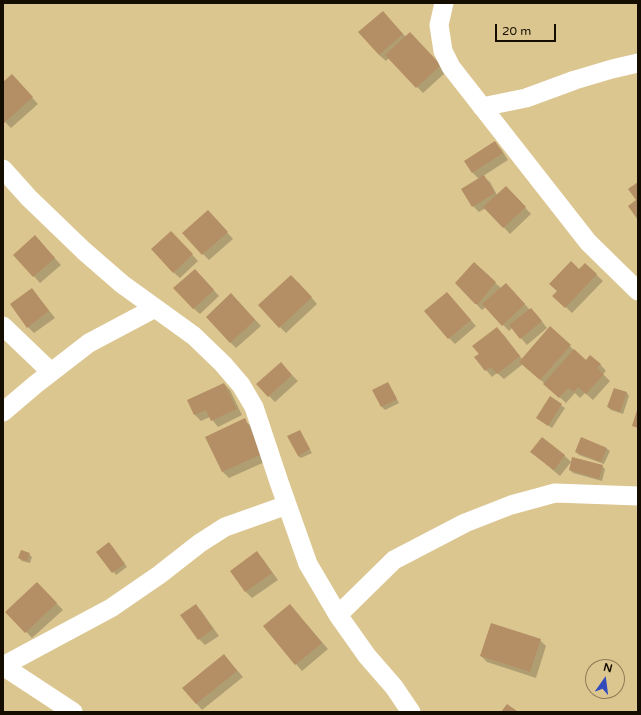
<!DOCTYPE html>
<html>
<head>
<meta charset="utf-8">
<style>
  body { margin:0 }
  #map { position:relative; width:641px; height:715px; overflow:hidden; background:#dcc690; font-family:"Varela Round",sans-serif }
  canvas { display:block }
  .frame { position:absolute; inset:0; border:4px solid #150e00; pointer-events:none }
  .north { position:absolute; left:585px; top:659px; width:40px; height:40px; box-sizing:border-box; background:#dcc690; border:1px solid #8c7c56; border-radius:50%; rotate:14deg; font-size:11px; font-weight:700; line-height:16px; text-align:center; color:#150e00 }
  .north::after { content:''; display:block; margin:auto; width:14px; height:18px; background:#324bbc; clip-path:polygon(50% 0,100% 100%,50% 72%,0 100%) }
  .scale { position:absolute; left:495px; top:24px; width:61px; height:18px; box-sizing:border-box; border:2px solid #150e00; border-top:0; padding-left:5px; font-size:12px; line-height:14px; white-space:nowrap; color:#150e00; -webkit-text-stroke:3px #dcc690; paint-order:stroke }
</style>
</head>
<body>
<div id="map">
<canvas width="641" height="715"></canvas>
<div class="frame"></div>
<div class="north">N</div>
<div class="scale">20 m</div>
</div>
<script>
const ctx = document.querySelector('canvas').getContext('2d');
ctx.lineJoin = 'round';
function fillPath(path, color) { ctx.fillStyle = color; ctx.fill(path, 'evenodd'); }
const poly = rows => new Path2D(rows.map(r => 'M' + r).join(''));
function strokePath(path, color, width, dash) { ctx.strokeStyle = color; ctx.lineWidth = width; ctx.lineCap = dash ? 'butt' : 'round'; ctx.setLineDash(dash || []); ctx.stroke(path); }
const shadow = poly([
  [389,19,406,37,410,34,446,72,423,93,389,58,386,61,379,55],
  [18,82,38,104,11,128,3,120,3,83],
  [495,143,501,149,508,160,483,176,490,182,497,195,512,193,531,214,510,234,486,208,479,212,473,206,479,179,472,172],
  [214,218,233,239,209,260,203,254],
  [177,238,198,261,180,278,173,272],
  [41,243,61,265,40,283,15,255],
  [474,264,501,288,512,290,530,310,531,309,537,315,547,328,527,345,512,328,509,331,486,307,482,310,456,283],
  [585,264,603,281,572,313,554,296],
  [201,276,219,296,200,314,193,308],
  [298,282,317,304,286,333,280,327],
  [32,289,55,318,34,333,28,327],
  [447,293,476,326,455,344,449,338],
  [238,301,261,326,236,348,230,342],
  [550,328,586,361,600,364,606,371,603,374,610,381,593,400,585,393,580,398,575,393,566,403,523,364,504,379,497,373,492,377,475,357,503,334,522,359],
  [287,370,298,381,275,402,269,396],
  [388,383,399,403,385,410,382,407,374,390],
  [224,384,230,390,242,415,218,427,210,417,201,421,195,415,188,400],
  [615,389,627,393,629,396,623,414,611,410,608,407],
  [550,398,565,408,552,428,537,418],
  [244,420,251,426,267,461,229,478,223,472,207,438],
  [299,431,312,453,301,458,298,456],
  [582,438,607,449,610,451,604,464,579,455,576,452],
  [531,452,564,455,571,462,560,476],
  [602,466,605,469,602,481,573,473,570,470],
  [112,546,127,567,116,575,98,552],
  [257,553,263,559,278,580,252,598,246,592,231,571],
  [29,554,32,557,30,563,22,561,19,558],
  [37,583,63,610,32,638,7,612],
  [196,605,202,612,219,636,205,645,199,639],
  [290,605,328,649,302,671,296,664],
  [540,640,546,646,536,678,487,662,481,656],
  [224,655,243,677,202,710,196,703]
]);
const building = poly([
  [383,11,403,34,379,55,358,32],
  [410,32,441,65,416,88,385,55],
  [12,74,33,97,4,123,3,122,3,82],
  [495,141,503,153,472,173,464,161],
  [484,175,495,193,472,207,461,189],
  [638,182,638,220,628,206,636,200,628,189],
  [506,186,526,207,503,228,483,207],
  [208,210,228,232,202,255,182,233],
  [171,231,193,254,173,273,151,249],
  [35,235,55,258,33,277,13,255],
  [571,261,579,269,585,263,597,274,565,308,552,296,557,291,549,284],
  [474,262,496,282,478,304,475,304,455,283],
  [195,269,214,290,193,309,173,288],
  [291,275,312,297,279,328,258,305],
  [506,283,525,304,502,326,482,304],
  [32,288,49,311,27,328,10,304],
  [447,292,471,320,448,339,424,311],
  [231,293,255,320,230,343,206,317],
  [531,308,542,321,520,339,509,325],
  [550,326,571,345,540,380,519,362],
  [497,327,520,356,497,374,491,367,485,371,474,357,479,354,472,346],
  [574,349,586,360,590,355,601,364,597,368,604,374,586,394,578,387,574,392,568,388,559,398,543,384],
  [281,362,292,375,268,397,256,384],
  [388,382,397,399,381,407,372,390],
  [224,383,237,409,211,421,206,410,194,415,187,400],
  [614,388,627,392,620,412,607,407],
  [550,396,562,404,548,426,536,418],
  [638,407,638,428,632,426],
  [245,418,262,454,222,472,205,437],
  [300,430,310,449,298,456,287,436],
  [542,437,565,455,554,470,530,452],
  [581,437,607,448,601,462,575,452],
  [572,457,603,465,599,479,569,470],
  [109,542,125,564,112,573,96,552],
  [21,550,30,553,27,561,18,558],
  [257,551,272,573,245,592,230,571],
  [37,582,57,603,25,633,5,612],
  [196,604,213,629,198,640,180,615],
  [290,604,322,643,295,665,263,626],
  [491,623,541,639,530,672,480,656],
  [224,654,237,671,196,704,182,688],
  [507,704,517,711,516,712,501,712]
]);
const minor = poly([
  [444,3,439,25,443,51,451,67,588,242,638,291],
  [482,107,526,98,575,80,612,69,638,63],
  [3,169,29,198,84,251,122,284,194,336,223,364,241,385,254,407,279,482,308,564,338,615,367,656,394,687,411,712],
  [3,326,51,372],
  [3,412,36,384,89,343,155,308],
  [338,615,394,560,465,523,511,505,555,493,638,496],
  [3,666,111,608,159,575,200,543,225,527,287,505],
  [3,666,73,712]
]);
fillPath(shadow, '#0003');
fillPath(building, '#b48e64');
strokePath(minor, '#fff', 19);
</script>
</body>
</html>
